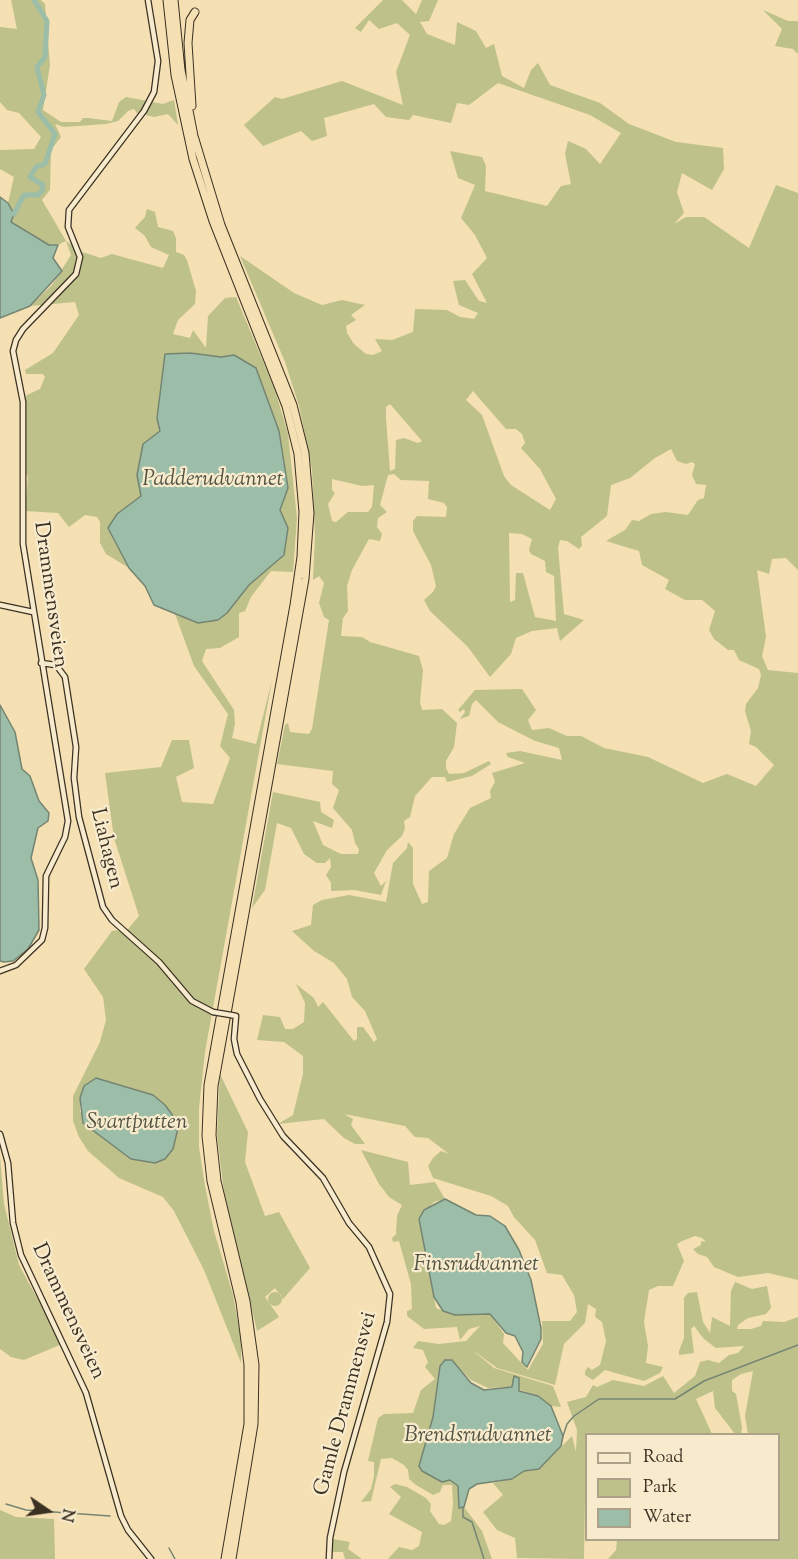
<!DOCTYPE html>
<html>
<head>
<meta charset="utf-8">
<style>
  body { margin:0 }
  #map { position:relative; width:798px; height:1559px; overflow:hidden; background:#f4e0b2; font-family:"Sorts Mill Goudy",serif }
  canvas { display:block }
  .legend { position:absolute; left:585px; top:1433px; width:195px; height:108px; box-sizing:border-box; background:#f8ebcd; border:2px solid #aca189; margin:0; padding:8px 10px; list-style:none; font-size:18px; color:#3b3123 }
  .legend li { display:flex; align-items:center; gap:12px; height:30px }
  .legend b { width:30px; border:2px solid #aca189 }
  .north { position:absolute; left:18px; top:1481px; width:60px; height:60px; -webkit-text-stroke:4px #f8ebcd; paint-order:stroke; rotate:103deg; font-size:16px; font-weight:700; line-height:24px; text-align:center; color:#3b3123 }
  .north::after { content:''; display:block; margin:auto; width:21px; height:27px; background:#3b3123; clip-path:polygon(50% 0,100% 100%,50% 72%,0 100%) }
</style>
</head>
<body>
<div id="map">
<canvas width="798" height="1559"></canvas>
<ul class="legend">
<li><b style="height:8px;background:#f8ebcd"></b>Road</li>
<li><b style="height:16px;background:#bec18a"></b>Park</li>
<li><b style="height:16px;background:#9cbda8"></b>Water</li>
</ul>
<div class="north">N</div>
</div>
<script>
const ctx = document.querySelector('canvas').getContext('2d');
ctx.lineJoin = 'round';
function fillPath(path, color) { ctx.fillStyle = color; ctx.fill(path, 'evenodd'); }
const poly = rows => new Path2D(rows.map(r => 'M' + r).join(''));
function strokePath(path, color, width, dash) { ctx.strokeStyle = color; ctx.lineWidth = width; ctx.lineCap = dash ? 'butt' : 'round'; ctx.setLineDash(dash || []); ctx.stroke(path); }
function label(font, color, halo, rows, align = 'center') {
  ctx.font = font + ' "Sorts Mill Goudy",serif'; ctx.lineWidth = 4.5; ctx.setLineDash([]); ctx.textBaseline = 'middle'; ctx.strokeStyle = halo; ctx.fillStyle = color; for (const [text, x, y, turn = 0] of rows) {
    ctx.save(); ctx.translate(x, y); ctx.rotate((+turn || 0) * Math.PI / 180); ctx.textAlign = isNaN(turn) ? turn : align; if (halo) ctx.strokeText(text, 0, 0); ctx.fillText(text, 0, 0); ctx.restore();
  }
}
const green = poly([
  [11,0,41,0,45,4,50,65,43,110,61,122,80,122,83,118,88,118,112,121,119,102,126,97,163,104,174,100,178,125,168,114,154,117,137,113,134,109,128,111,118,121,106,124,64,127,55,124,61,137,51,150,50,190,42,200,66,241,82,252,101,258,112,254,163,268,169,255,151,247,145,236,135,228,145,217,147,209,155,212,158,227,173,231,176,238,176,252,184,255,187,260,196,291,195,304,178,320,173,334,190,338,193,330,206,348,208,316,225,298,236,297,275,390,288,434,297,518,293,572,271,571,251,597,245,611,239,613,239,637,220,648,206,649,202,661,234,710,235,724,232,738,256,744,272,680,205,1052,199,1108,199,1147,205,1186,214,1231,233,1295,241,1339,241,1363,204,1270,174,1211,163,1197,119,1178,88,1151,79,1137,73,1121,73,1096,100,1042,106,1020,103,997,84,969,112,931,128,929,139,916,114,838,105,773,161,767,172,740,189,740,194,768,176,777,182,802,213,804,230,758,220,746,228,714,194,666,174,611,198,622,227,613,249,585,284,555,288,528,280,510,288,488,279,431,256,368,234,355,221,357,190,353,163,379,157,418,160,431,137,475,141,496,117,514,108,528,129,568,106,554,100,543,100,522,97,517,85,515,69,527,58,513,25,511,28,477,23,467,22,402,27,395,40,389,45,377,43,374,26,374,25,370,53,353,79,315,75,302,30,306,52,285,71,255,66,241,58,245,49,245,11,221,14,214,8,203,14,177,0,169,0,150,34,149,41,137,19,113,7,110,0,102,0,27,17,29],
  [96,1078,117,1084,153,1095,80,1112,80,1098],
  [383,0,402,0,416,14,422,0,438,0,429,21,420,22,427,34,455,45,457,22,476,31,486,48,494,44,502,76,524,88,531,70,538,63,550,85,600,103,629,124,676,142,723,148,724,169,712,190,682,173,677,192,684,213,674,224,686,217,704,217,749,248,776,185,798,193,798,570,786,558,772,559,769,574,757,570,766,637,762,656,768,670,798,673,798,1280,768,1273,738,1277,714,1267,707,1257,698,1254,693,1249,701,1245,701,1241,706,1242,702,1238,695,1236,682,1241,677,1244,684,1261,673,1286,658,1286,649,1290,644,1322,648,1346,646,1363,663,1367,660,1373,644,1381,605,1370,593,1380,585,1375,585,1371,588,1367,592,1370,600,1365,606,1341,602,1322,595,1317,596,1309,588,1304,585,1323,564,1344,555,1385,497,1368,471,1349,494,1368,553,1386,561,1407,551,1406,538,1396,512,1387,488,1388,471,1380,462,1371,440,1366,433,1416,419,1466,422,1471,442,1482,450,1480,458,1486,459,1508,464,1507,482,1531,492,1559,388,1559,399,1547,412,1550,419,1546,422,1532,389,1514,401,1497,390,1487,395,1484,407,1487,426,1498,431,1504,430,1511,439,1524,444,1525,451,1521,453,1504,452,1485,443,1485,440,1492,433,1495,416,1485,409,1479,408,1470,404,1465,392,1458,381,1459,371,1501,361,1502,371,1489,374,1476,374,1462,368,1461,378,1418,384,1414,413,1413,421,1390,435,1379,425,1367,428,1362,423,1350,413,1348,418,1341,439,1344,466,1341,480,1326,469,1329,460,1340,457,1327,424,1329,407,1316,407,1311,412,1309,411,1284,399,1241,393,1242,392,1238,396,1234,397,1216,402,1205,389,1197,379,1184,361,1150,408,1162,410,1185,435,1182,445,1199,434,1202,419,1219,436,1308,455,1315,490,1314,504,1334,503,1343,528,1370,543,1344,542,1321,570,1321,577,1312,574,1295,562,1275,547,1273,535,1240,514,1217,508,1206,491,1196,433,1178,428,1166,433,1158,441,1151,449,1154,428,1138,415,1137,405,1126,344,1114,353,1119,351,1125,365,1144,355,1144,344,1138,324,1119,278,1124,293,1115,303,1074,303,1056,284,1042,257,1040,263,1015,280,1017,285,1029,293,1029,304,1022,305,1003,296,984,314,998,318,1007,323,1002,354,1041,357,1039,357,1027,363,1027,374,1042,377,1039,365,1011,352,997,347,979,334,963,314,951,292,931,311,925,313,905,322,900,349,895,386,902,393,863,407,848,408,842,413,848,413,884,422,904,428,902,429,871,447,858,454,834,470,808,491,798,490,791,495,782,492,773,525,763,508,757,506,753,520,751,562,760,559,748,535,741,498,722,476,700,472,704,469,716,460,719,465,712,464,709,460,712,458,710,475,690,522,689,536,710,528,720,532,730,549,728,567,736,581,736,604,748,648,757,703,783,727,774,756,786,774,765,756,747,749,744,751,731,745,711,746,704,758,688,761,675,759,669,739,660,734,650,728,650,714,639,709,630,715,611,702,600,685,600,665,589,669,580,642,565,639,551,606,541,625,530,632,520,639,521,651,514,666,512,688,515,698,500,704,498,706,485,696,484,692,475,695,464,692,462,686,464,677,461,671,449,655,458,630,478,611,485,607,516,581,537,582,546,579,549,567,541,560,540,558,548,564,614,584,620,560,641,557,628,532,631,516,638,511,654,490,677,468,647,430,611,424,600,433,592,436,586,431,565,413,531,413,521,417,516,446,517,447,507,444,503,428,499,429,481,401,480,394,474,388,475,380,505,387,512,378,518,377,527,382,534,380,541,369,539,352,570,347,586,348,611,343,618,341,636,362,637,370,642,419,656,423,670,420,702,422,710,442,709,457,723,454,747,446,761,446,768,449,774,464,773,489,761,491,764,472,776,447,782,445,777,432,777,415,796,410,817,404,821,405,828,402,836,387,850,374,873,381,886,386,881,381,895,354,890,331,891,331,883,326,875,331,867,330,858,325,863,317,863,304,854,291,828,277,823,265,890,252,908,273,792,320,802,321,812,334,820,332,828,313,821,323,845,341,854,358,854,359,849,355,843,352,830,333,808,339,790,332,784,333,771,277,764,285,725,288,723,290,732,309,734,312,729,329,620,324,617,319,603,324,583,319,576,313,580,315,536,312,469,299,406,285,362,240,256,294,293,322,305,342,300,365,305,351,315,356,320,346,326,347,333,354,344,366,354,373,355,382,351,375,339,392,340,413,332,415,309,447,310,460,317,474,319,478,313,459,305,453,281,465,280,479,301,487,303,472,274,487,258,475,235,461,218,475,185,458,178,450,151,482,157,486,166,485,191,547,206,561,186,571,184,565,154,568,141,586,149,600,164,621,133,590,115,498,83,469,105,457,103,451,123,413,115,409,120,386,117,374,104,324,118,327,136,312,141,301,131,263,146,244,125,275,97,282,99,342,81,403,105,396,72,410,35,397,23,379,29,369,20,361,32,355,28],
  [473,391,506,429,516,429,522,434,525,443,521,448,540,469,556,499,550,510,511,485,504,476,482,415,466,400],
  [390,404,422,441,418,443,404,438,396,440,395,469,390,471,386,418,386,407],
  [332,479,362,486,374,485,372,507,368,512,348,512,336,522,332,521,328,504,335,493,332,490],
  [509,533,522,534,532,539,529,550,531,554,545,561,546,572,554,576,556,621,535,617,523,573,516,573,515,600,510,602],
  [763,10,788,21,798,21,798,54,793,49,775,46,782,29],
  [220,1074,248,1132,245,1162,265,1216,279,1212,310,1268,283,1299,275,1288,265,1297,279,1317,257,1331,224,1192,217,1135],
  [0,1156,4,1204,19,1265,62,1344,24,1360,11,1357,0,1349],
  [735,1282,752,1289,767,1286,771,1308,766,1314,748,1318,738,1325,737,1329,751,1329,761,1326,763,1321,784,1322,798,1317,798,1559,608,1559,616,1550,617,1540,778,1540,778,1434,748,1434,745,1416,753,1371,741,1374,732,1380,732,1391,736,1394,742,1427,741,1434,735,1434,715,1408,713,1391,696,1399,712,1434,586,1434,584,1559,517,1558,515,1538,497,1530,483,1512,503,1495,493,1483,512,1479,524,1471,539,1469,572,1436,576,1452,577,1430,567,1402,586,1397,593,1385,597,1387,613,1380,644,1386,663,1376,674,1393,695,1376,700,1362,708,1360,719,1363,729,1355,738,1353,744,1346,716,1348,704,1339,694,1326,691,1329,694,1353,679,1355,679,1351,684,1338,684,1298,688,1293,697,1292,703,1322,710,1333,712,1317,730,1326,731,1291],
  '268 1299a7 7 0 1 1 14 0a7 7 0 1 1-14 0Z',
  [0,1510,16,1517,54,1519,55,1559,0,1559],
  [333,1539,350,1542,348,1549,362,1559,345,1559,343,1552,331,1552]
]);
const water = poly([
  [0,197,8,203,14,214,11,222,49,245,58,245,53,258,62,271,30,306,0,318,0,197],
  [190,353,221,357,234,355,256,368,279,431,288,488,280,510,288,528,284,555,249,585,227,613,218,620,198,623,154,605,145,586,129,568,108,528,117,514,141,496,137,475,143,444,160,431,157,418,165,354,190,353],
  [0,705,15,732,22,769,30,776,39,801,49,813,48,821,38,828,31,858,38,880,39,930,28,949,13,961,4,962,0,961,0,705],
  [96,1078,153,1095,165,1105,179,1124,173,1149,165,1159,155,1163,131,1159,83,1123,80,1098,84,1086,96,1078],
  [445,1199,476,1215,490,1216,505,1226,519,1250,531,1280,541,1328,541,1339,527,1367,522,1362,523,1352,515,1336,506,1333,490,1314,455,1315,443,1311,434,1297,419,1219,424,1210,445,1199],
  [445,1360,452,1360,471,1383,484,1390,512,1387,514,1376,519,1378,519,1391,538,1396,551,1406,563,1436,561,1446,539,1469,524,1471,512,1479,477,1484,469,1489,464,1507,459,1508,458,1486,450,1480,442,1482,422,1471,419,1466,433,1417,440,1366,445,1360]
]);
const stream = poly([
  [563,1436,567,1424,574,1416,599,1399,675,1399,704,1381,798,1345],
  [6,1504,26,1510,110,1516],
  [463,1507,463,1517,472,1522,484,1559],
  [169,1548,175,1559]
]);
const river = poly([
  [14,214,24,195,38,195,42,191,43,185,30,177,36,167,45,164,55,134,38,112,44,95,37,67,45,57,47,21,34,0]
]);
const secondary = poly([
  [0,605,33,612],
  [41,663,56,665,65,677,76,747,74,778,79,817,103,907,112,920,159,962,192,1001,213,1012],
  [0,971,16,965,42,940,45,928,46,876,65,837,68,821,23,544,23,402,13,351,16,340,23,329,76,274,80,257,68,227,69,210,144,111,154,92,158,61,148,0],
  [231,1015,236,1016,234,1039,237,1054,260,1099,283,1136,323,1178,349,1223,369,1247,390,1294,387,1322,344,1472,330,1538,329,1559],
  [0,1134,8,1163,13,1223,21,1255,86,1393,121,1516,128,1530,151,1559]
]);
const highway = poly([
  [167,0,175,75,193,159,213,221,286,406,298,454,303,512,301,557,294,605,208,1085,206,1136,211,1181,240,1302,248,1365,248,1424,225,1559],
  [174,0,181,70,194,136,221,225,293,405,305,453,310,513,305,579,214,1086,212,1135,217,1181,246,1301,255,1365,254,1424,232,1559],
  [192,106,188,43,190,20,195,12]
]);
const secondaryBridge = poly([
  [213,1012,231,1015]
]);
const streetNames = [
  ["Drammensveien",49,595,82],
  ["Liahagen",105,849,76],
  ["Drammensveien",67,1312,65],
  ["Gamle Drammensvei",347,1404,-75]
];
const waterNames = [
  ["Padderudvannet",213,481],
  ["Svartputten",137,1124],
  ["Finsrudvannet",476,1266],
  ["Brendsrudvannet",478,1437]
];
fillPath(green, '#bec18a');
fillPath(water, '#9cbda8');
strokePath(water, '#758573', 1.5);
strokePath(stream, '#758573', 1.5);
strokePath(river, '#9cbda8', 5);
strokePath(secondary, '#3b3123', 7);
strokePath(highway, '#3b3123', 9);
strokePath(secondary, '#f8ebcd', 4.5);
strokePath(highway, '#f4e0b2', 7);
strokePath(secondaryBridge, '#3b3123', 7, []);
strokePath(secondaryBridge, '#f8ebcd', 4.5);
label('21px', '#3b3123', '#f8ebcd', streetNames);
label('italic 22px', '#535444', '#f8ebcd', waterNames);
</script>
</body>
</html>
